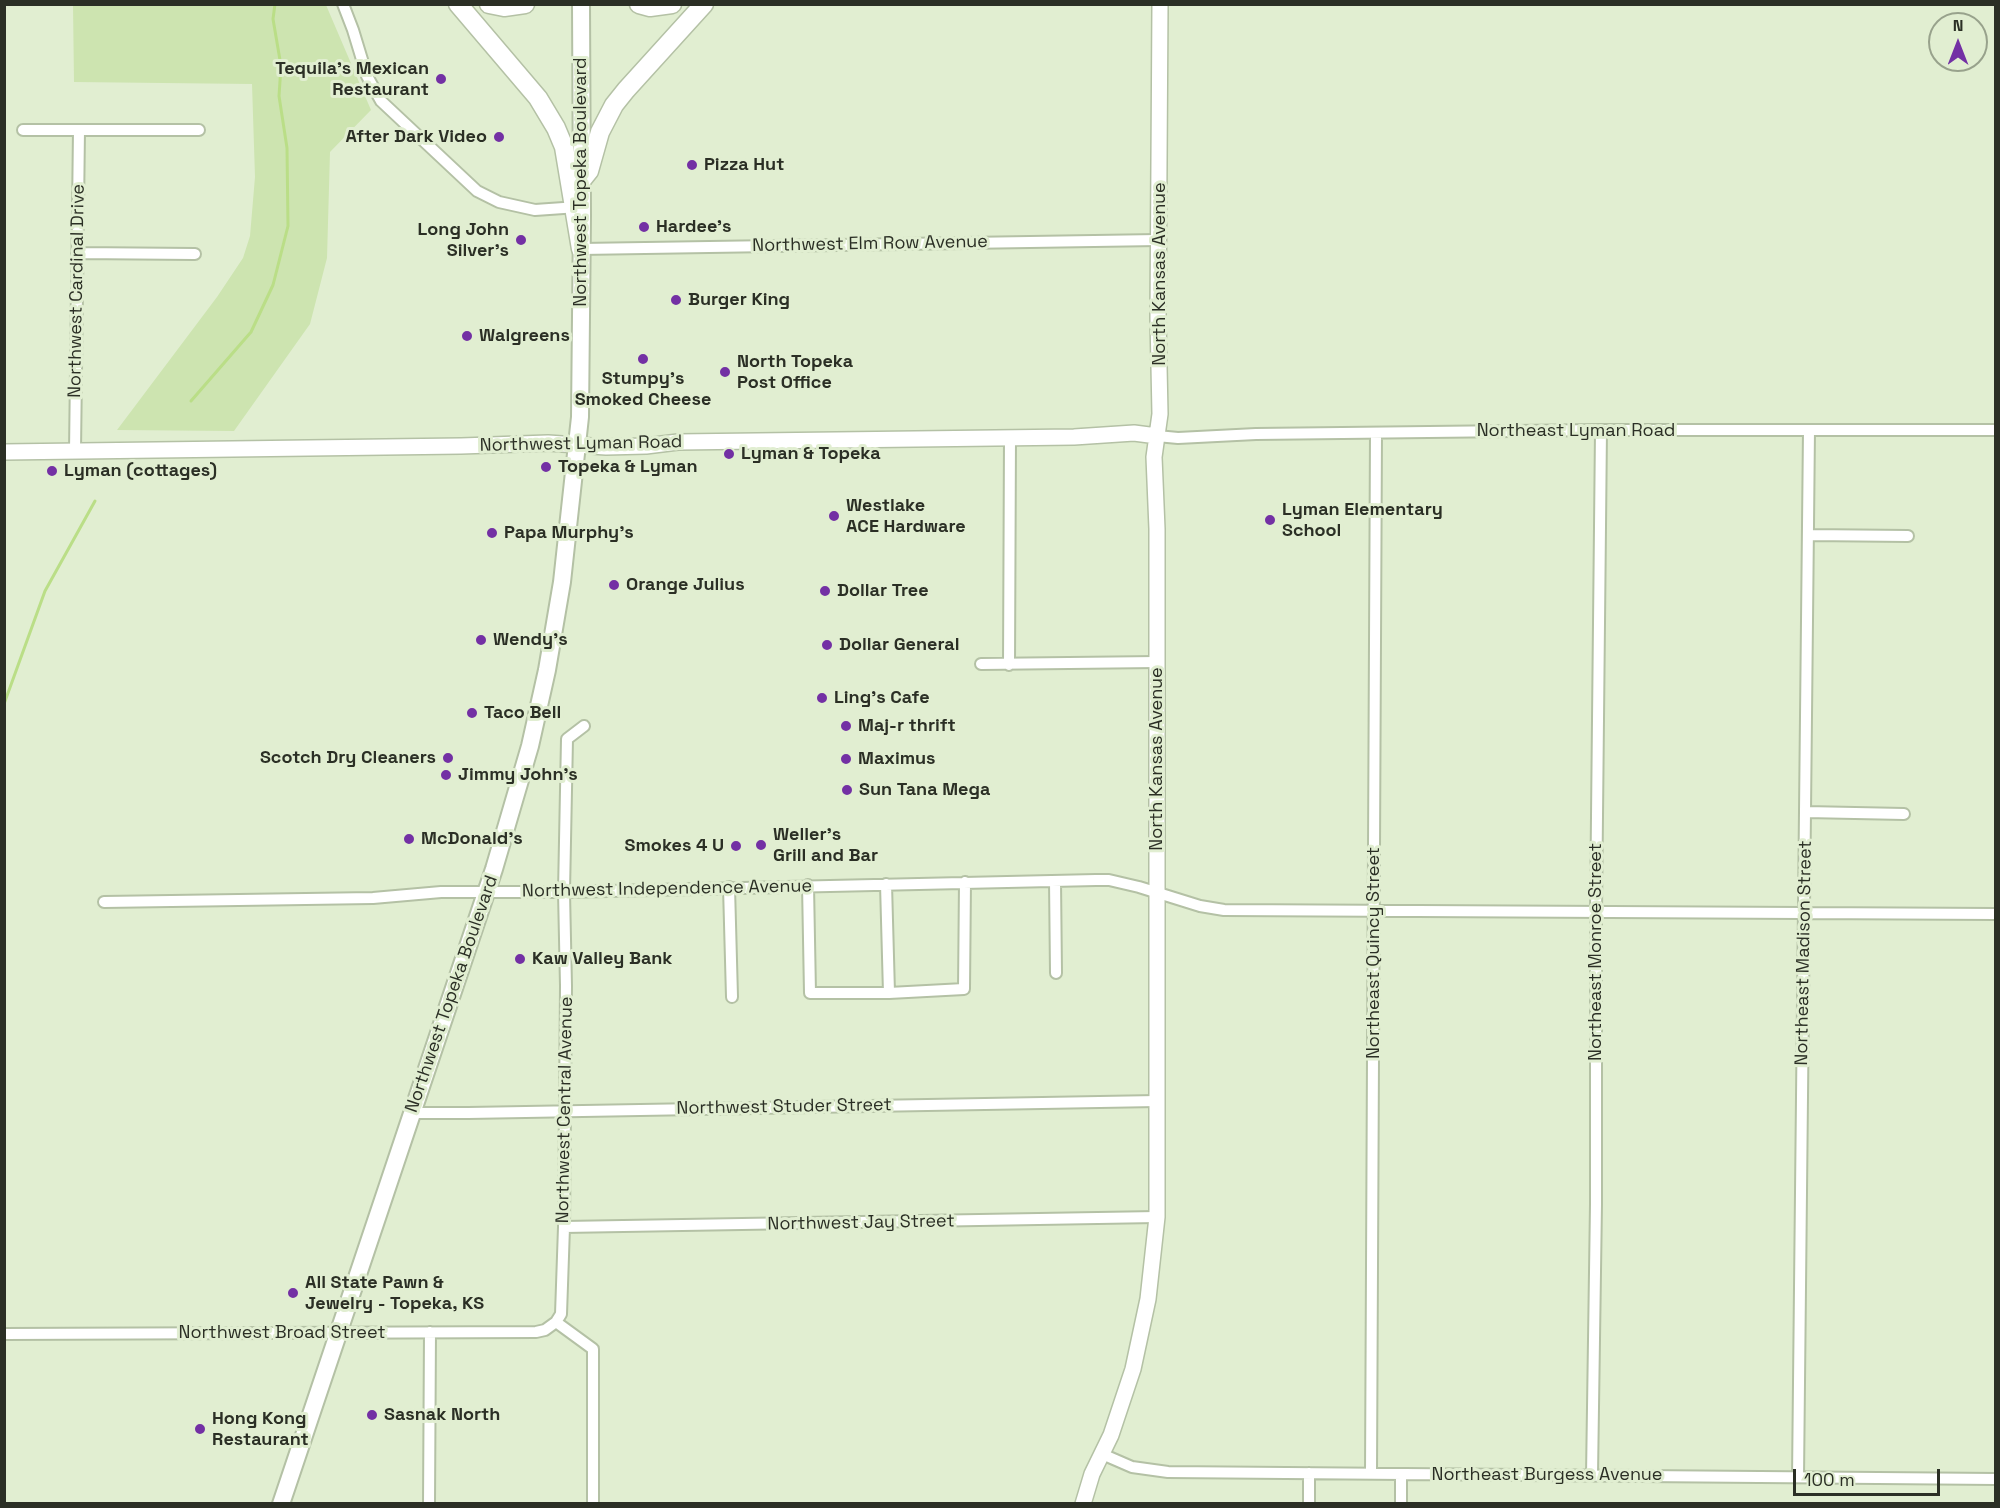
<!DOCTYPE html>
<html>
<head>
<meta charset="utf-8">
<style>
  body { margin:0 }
  #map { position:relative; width:2000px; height:1508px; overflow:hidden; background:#e1eed1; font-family:"Space Grotesk",sans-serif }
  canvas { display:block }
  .frame { position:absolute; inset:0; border:6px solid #2b2f25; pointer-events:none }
  .north { position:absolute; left:1928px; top:12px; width:60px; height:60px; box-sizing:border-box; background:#e1eed1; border:2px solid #98a28c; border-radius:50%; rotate:0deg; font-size:16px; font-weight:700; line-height:24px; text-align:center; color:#2b2f25 }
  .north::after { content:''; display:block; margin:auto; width:21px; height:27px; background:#7330a4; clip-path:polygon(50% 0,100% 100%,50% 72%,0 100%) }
  .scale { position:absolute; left:1793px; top:1469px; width:147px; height:27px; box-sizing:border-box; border:3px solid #2b2f25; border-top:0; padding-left:8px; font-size:18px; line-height:21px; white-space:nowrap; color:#2b2f25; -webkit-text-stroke:4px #e1eed1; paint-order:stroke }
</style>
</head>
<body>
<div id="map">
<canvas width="2000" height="1508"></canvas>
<div class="frame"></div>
<div class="north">N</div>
<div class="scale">100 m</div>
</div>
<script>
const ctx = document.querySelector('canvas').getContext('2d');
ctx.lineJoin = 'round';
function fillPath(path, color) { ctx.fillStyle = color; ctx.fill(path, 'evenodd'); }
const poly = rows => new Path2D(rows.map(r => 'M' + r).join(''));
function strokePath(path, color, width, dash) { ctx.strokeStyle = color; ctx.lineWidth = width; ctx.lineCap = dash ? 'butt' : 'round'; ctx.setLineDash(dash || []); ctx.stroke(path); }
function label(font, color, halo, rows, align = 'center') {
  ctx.font = font + ' "Space Grotesk",sans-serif'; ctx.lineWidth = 6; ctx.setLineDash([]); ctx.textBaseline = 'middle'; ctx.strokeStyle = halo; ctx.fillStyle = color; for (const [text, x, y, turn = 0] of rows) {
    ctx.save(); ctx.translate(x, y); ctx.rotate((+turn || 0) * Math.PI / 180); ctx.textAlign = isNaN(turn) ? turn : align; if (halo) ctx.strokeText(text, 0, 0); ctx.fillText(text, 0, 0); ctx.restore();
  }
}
const green = poly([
  [73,5,326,5,371,110,330,152,327,258,310,324,234,431,117,430,217,297,243,258,250,236,255,177,252,84,74,82]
]);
const stream = poly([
  [191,401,251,332,273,285,288,226,287,148,279,96,281,66,273,19,275,4],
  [4,704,45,591,95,501]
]);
const street = poly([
  [343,4,353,30,367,76,381,101,477,191,499,202,535,210,578,207],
  [23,130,199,130],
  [581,249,1158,240],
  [77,253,195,254],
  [1157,436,1178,438,1256,434,1601,430,1996,430],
  [75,451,79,130],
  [1809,535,1908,536],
  [981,664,1157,662],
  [1009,665,1010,437],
  [1806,812,1904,814],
  [1055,881,1056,973],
  [886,884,889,993],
  [808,885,810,993,889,993,964,989,965,882],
  [729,887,732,997],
  [104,902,373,898,441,892,564,892,1096,880,1109,880,1139,887,1200,906,1224,910,1996,914],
  [412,1113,468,1113,1157,1101],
  [564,1227,1157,1217],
  [556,1322,593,1349,593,1504],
  [4,1334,536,1332,545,1330,556,1322,561,1314,564,1227,566,986,564,892,567,739,584,726],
  [1102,1454,1132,1467,1168,1472,1996,1479],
  [1371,1473,1376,433],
  [1592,1475,1596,1204,1596,912,1601,430],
  [1798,1477,1809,430],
  [429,1504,430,1332],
  [1309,1504,1309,1473],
  [1401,1504,1401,1474]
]);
const secondary = poly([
  [4,452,461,446,548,443,606,447,646,446,678,442,1074,437,1134,433,1157,436],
  [1083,1504,1092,1474,1111,1435,1133,1369,1148,1299,1157,1217,1157,529,1154,457,1160,414,1158,318,1160,4]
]);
const primary = poly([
  [281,1504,494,869,530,746,547,670,562,582,580,417,582,216,581,4]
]);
const highway = poly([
  [458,4,538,98,556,128,564,147,581,249],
  [489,4,504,7,525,4],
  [639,4,650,7,672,4],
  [581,181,589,171,600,132,614,105,626,90,704,4]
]);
const markers = [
  [441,79,6,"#7330a4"],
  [499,137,6,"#7330a4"],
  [692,165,6,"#7330a4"],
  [644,227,6,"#7330a4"],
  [521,240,6,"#7330a4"],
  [676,300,6,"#7330a4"],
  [467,336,6,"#7330a4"],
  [643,359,6,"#7330a4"],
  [725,372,6,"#7330a4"],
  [729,454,6,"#7330a4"],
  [546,467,6,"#7330a4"],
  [52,471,6,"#7330a4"],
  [834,516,6,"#7330a4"],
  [1270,520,6,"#7330a4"],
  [492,533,6,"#7330a4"],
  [614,585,6,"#7330a4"],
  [825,591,6,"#7330a4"],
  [481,640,6,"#7330a4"],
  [827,645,6,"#7330a4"],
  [822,698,6,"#7330a4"],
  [472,713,6,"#7330a4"],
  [846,726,6,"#7330a4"],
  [448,758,6,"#7330a4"],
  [846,759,6,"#7330a4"],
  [446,775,6,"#7330a4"],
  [847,790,6,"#7330a4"],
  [409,839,6,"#7330a4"],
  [761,845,6,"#7330a4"],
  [736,846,6,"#7330a4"],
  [520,959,6,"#7330a4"],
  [293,1293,6,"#7330a4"],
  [372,1415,6,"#7330a4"],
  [200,1429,6,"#7330a4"]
];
const poiNames = [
  ["Tequila’s Mexican",429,69,"right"],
  ["Restaurant",429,90,"right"],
  ["After Dark Video",487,137,"right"],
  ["Pizza Hut",704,165],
  ["Hardee's",656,227],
  ["Long John",509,230,"right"],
  ["Silver's",509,251,"right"],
  ["Burger King",688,300],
  ["Walgreens",479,336],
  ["North Topeka",737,362],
  ["Post Office",737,383],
  ["Stumpy's",643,379,"center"],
  ["Smoked Cheese",643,400,"center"],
  ["Lyman & Topeka",741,454],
  ["Topeka & Lyman",558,467],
  ["Lyman (cottages)",64,471],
  ["Westlake",846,506],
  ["ACE Hardware",846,527],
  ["Lyman Elementary",1282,510],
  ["School",1282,531],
  ["Papa Murphy's",504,533],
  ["Orange Julius",626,585],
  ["Dollar Tree",837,591],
  ["Wendy's",493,640],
  ["Dollar General",839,645],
  ["Ling's Cafe",834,698],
  ["Taco Bell",484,713],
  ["Maj-r thrift",858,726],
  ["Scotch Dry Cleaners",436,758,"right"],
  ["Maximus",858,759],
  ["Jimmy John's",458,775],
  ["Sun Tana Mega",859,790],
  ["Weller's",773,835],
  ["Grill and Bar",773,856],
  ["McDonald's",421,839],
  ["Smokes 4 U",724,846,"right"],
  ["Kaw Valley Bank",532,959],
  ["All State Pawn &",305,1283],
  ["Jewelry - Topeka, KS",305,1304],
  ["Sasnak North",384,1415],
  ["Hong Kong",212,1419],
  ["Restaurant",212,1440]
];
const streetNames = [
  ["Northwest Topeka Boulevard",581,182,-90],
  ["Northwest Elm Row Avenue",870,244,-1],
  ["North Kansas Avenue",1160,274,-90],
  ["Northwest Cardinal Drive",77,291,-89],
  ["Northeast Lyman Road",1576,431],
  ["Northwest Lyman Road",581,444,-1],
  ["North Kansas Avenue",1157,759,-90],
  ["Northwest Independence Avenue",667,889,-1],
  ["Northeast Monroe Street",1596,952,-90],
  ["Northeast Quincy Street",1374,953,-90],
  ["Northeast Madison Street",1804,953,-89],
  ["Northwest Topeka Boulevard",452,994,-71],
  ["Northwest Studer Street",784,1107,-1],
  ["Northwest Central Avenue",565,1110,-89],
  ["Northwest Jay Street",861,1223,-1],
  ["Northwest Broad Street",282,1333],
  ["Northeast Burgess Avenue",1547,1475]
];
fillPath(green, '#cde4b0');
strokePath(stream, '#bade87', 3);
strokePath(street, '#b4c1a5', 14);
strokePath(secondary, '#b4c1a5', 18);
strokePath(primary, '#b4c1a5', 20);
strokePath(highway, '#b4c1a5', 21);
strokePath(street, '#fff', 10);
strokePath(secondary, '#fff', 15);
strokePath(primary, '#fff', 16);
strokePath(highway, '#fff', 18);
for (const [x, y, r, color] of markers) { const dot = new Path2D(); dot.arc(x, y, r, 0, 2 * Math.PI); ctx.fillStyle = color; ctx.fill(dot); strokePath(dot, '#e1eed1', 2); }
label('bold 18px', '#2b2f25', '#e1eed1', poiNames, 'left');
label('18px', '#2b2f25', '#e1eed1', streetNames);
</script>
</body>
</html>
